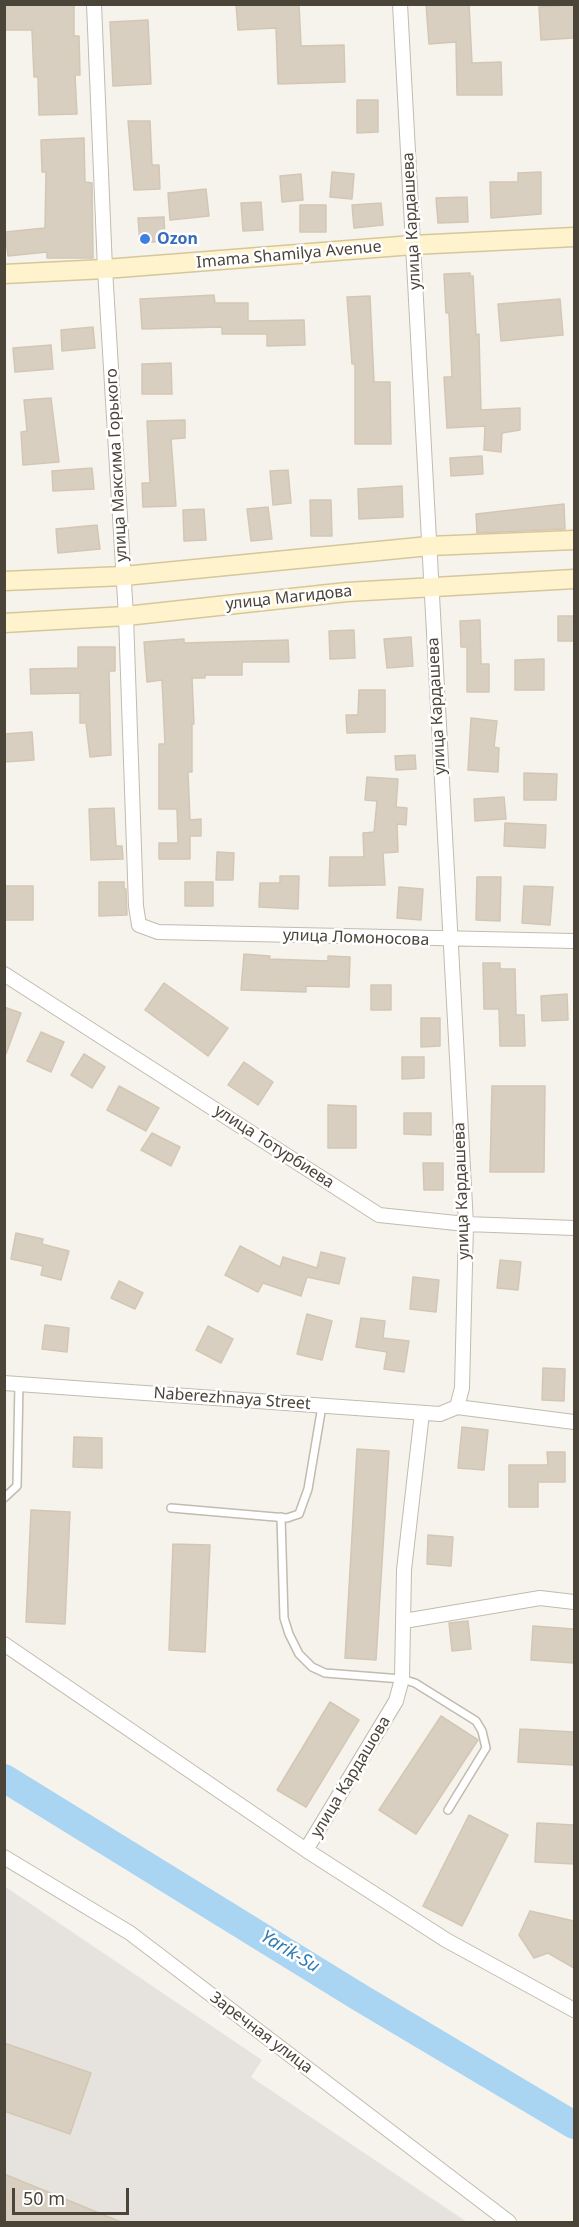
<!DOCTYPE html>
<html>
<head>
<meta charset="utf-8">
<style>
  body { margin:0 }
  #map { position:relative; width:579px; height:2227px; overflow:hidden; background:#f6f3ec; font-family:"Noto Sans",sans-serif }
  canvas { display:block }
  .frame { position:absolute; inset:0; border:6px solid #4b4439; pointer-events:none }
  .scale { position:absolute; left:12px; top:2188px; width:117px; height:27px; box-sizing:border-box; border:3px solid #4b4439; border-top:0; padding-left:8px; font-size:18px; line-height:21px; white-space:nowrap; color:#4b4439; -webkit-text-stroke:4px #fff; paint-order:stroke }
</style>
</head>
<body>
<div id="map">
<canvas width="579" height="2227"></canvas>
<div class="frame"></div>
<div class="scale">50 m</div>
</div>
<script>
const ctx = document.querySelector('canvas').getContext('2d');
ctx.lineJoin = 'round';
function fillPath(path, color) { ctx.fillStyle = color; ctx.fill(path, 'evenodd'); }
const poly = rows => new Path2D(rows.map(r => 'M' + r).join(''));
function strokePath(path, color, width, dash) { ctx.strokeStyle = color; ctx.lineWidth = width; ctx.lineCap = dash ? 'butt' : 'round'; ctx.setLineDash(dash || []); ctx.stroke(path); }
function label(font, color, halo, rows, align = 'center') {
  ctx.font = font + ' "Noto Sans",sans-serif'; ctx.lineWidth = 5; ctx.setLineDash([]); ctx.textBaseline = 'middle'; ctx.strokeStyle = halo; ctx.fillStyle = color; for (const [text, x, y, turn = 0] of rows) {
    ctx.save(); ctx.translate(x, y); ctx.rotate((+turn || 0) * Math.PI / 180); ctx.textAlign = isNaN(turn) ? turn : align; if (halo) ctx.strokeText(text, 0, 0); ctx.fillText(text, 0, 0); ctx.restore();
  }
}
const industrial = poly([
  [4,1886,262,2060,251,2077,467,2222,5,2222]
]);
const river = poly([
  [4,1778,359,1997,574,2125]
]);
const building = poly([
  [4,4,74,4,74,36,79,36,80,75,75,75,77,114,39,115,38,77,34,77,32,30,4,30,4,4],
  [236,4,299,4,301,46,344,45,345,82,278,84,276,28,238,30,236,4],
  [426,4,469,4,472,63,501,62,502,95,457,95,456,42,429,44,426,4],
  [574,5,574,38,541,40,539,7,574,5],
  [148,20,151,84,113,86,110,22,148,20],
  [357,100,378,100,378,132,357,133,357,100],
  [128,121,150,121,152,165,159,165,160,189,134,190,128,121],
  [84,138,85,182,92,183,93,258,47,258,47,252,8,256,5,232,45,228,46,172,42,172,41,140,84,138],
  [332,172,354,174,352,199,330,197,332,172],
  [541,172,541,214,491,218,490,182,518,182,518,173,541,172],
  [301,174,303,200,282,202,280,176,301,174],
  [206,189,209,216,170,220,168,193,206,189],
  [467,197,468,222,438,223,436,198,467,197],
  [261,202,263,230,243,231,241,203,261,202],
  [381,203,383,225,354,228,352,205,381,203],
  [300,205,326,205,326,232,300,232,300,205],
  [164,217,165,241,140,243,138,218,164,217],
  [470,273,470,276,473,276,476,335,479,334,481,410,520,408,520,430,502,433,501,452,484,450,485,426,447,428,444,377,452,377,449,313,446,313,444,274,470,273],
  [214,295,215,303,248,303,248,321,304,320,305,345,267,346,267,334,222,334,222,327,142,329,140,299,214,295],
  [370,296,374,382,390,382,391,444,355,444,355,364,352,364,347,297,370,296],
  [560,299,563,335,501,341,498,304,560,299],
  [93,327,95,348,62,351,61,330,93,327],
  [51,345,53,369,15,372,13,348,51,345],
  [171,363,172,394,142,394,142,364,171,363],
  [51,398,59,462,23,465,21,432,27,431,24,400,51,398],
  [185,420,185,438,171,439,176,506,143,507,142,483,150,483,147,421,185,420],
  [482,456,483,474,451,476,450,458,482,456],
  [92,468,94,489,53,491,52,471,92,468],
  [288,470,291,503,273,505,270,471,288,470],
  [402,486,403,517,359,519,358,489,402,486],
  [310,500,331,500,332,536,311,536,310,500],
  [564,504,565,529,477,533,476,514,564,504],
  [268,507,272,539,251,541,247,509,268,507],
  [204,509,206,540,184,541,183,510,204,509],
  [97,525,100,549,58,553,56,529,97,525],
  [558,616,574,616,574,641,558,641,558,616],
  [480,620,481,664,489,664,489,692,467,692,467,647,461,647,460,621,480,620],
  [354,630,355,658,330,659,329,631,354,630],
  [411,637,413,666,387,668,384,639,411,637],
  [184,639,184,643,288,640,289,662,242,662,242,675,205,675,205,678,192,678,194,724,192,724,192,772,188,772,190,820,201,819,201,836,190,836,190,859,159,859,159,843,178,843,177,809,159,809,159,744,165,744,162,680,147,682,144,642,184,639],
  [78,647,115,647,115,671,109,671,111,755,90,757,86,723,80,723,80,693,31,694,30,669,78,668,78,647],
  [544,659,544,690,515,690,515,660,544,659],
  [359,690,385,690,385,732,347,733,346,715,358,715,359,690],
  [471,718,497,721,494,747,499,748,498,772,468,770,471,718],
  [32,732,34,760,4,762,4,734,32,732],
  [415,755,416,769,396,770,395,756,415,755],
  [524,773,557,774,556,800,524,800,524,773],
  [367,777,398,779,396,807,407,808,406,825,397,824,398,852,383,853,385,885,329,886,330,857,364,857,363,833,374,832,377,801,365,800,367,777],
  [504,797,506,819,475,821,474,799,504,797],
  [114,808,116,846,122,846,123,859,91,860,89,809,114,808],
  [505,823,546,825,545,848,504,846,505,823],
  [217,852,234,853,233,880,216,880,217,852],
  [280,876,299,876,298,909,259,907,260,883,280,883,280,876],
  [477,877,501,877,500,921,476,920,477,877],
  [99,882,124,882,124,889,126,889,127,915,99,916,99,882],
  [185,882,213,882,213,906,185,906,185,882],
  [4,886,33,886,33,920,4,920,4,886],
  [524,886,553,887,550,925,522,923,524,886],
  [399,887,423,889,421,920,397,918,399,887],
  [244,954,270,956,269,959,328,961,328,956,350,957,349,987,306,986,306,992,241,990,244,954],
  [483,963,500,963,500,969,515,969,516,1015,524,1015,525,1046,500,1046,499,1009,484,1009,483,963],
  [164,983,228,1028,208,1056,145,1010,164,983],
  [371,985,391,985,391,1010,371,1010,371,985],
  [567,994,568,1020,542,1021,541,996,567,994],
  [4,1007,21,1013,6,1054,4,1054,4,1007],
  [421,1018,440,1018,440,1046,421,1047,421,1018],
  [41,1032,64,1042,51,1072,27,1061,41,1032],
  [84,1054,105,1067,92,1088,71,1075,84,1054],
  [402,1057,424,1057,424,1078,402,1079,402,1057],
  [244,1062,273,1082,258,1105,228,1085,244,1062],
  [119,1086,159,1108,146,1131,107,1110,119,1086],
  [492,1086,545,1086,544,1172,490,1172,492,1086],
  [328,1105,356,1106,356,1148,328,1148,328,1105],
  [404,1113,431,1113,431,1135,404,1134,404,1113],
  [152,1133,180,1147,171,1166,141,1150,152,1133],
  [423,1163,443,1163,443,1190,424,1190,423,1163],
  [16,1233,43,1239,42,1244,69,1251,61,1280,41,1275,43,1266,11,1259,16,1233],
  [240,1246,280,1267,283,1257,317,1268,321,1252,345,1258,339,1284,307,1277,301,1296,263,1283,258,1292,225,1275,240,1246],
  [500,1260,521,1262,518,1290,497,1288,500,1260],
  [413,1277,439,1280,436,1312,410,1309,413,1277],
  [119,1281,143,1293,135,1309,111,1298,119,1281],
  [307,1314,332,1321,322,1360,297,1354,307,1314],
  [361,1318,385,1321,383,1338,409,1341,404,1372,384,1369,387,1352,356,1347,361,1318],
  [45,1325,69,1328,67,1352,42,1349,45,1325],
  [208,1326,233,1339,221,1363,196,1350,208,1326],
  [543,1368,565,1369,564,1401,542,1400,543,1368],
  [462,1427,488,1430,484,1470,458,1468,462,1427],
  [74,1437,102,1438,102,1468,73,1467,74,1437],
  [357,1449,389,1451,376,1660,345,1658,357,1449],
  [547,1452,565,1452,565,1482,538,1482,538,1507,509,1507,509,1465,548,1465,547,1452],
  [31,1510,70,1512,65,1624,26,1622,31,1510],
  [428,1535,453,1537,451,1566,427,1564,428,1535],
  [173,1544,210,1545,205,1652,169,1650,173,1544],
  [468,1621,471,1649,452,1651,449,1623,468,1621],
  [533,1626,574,1629,574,1663,531,1660,533,1626],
  [330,1702,359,1720,306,1807,277,1790,330,1702],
  [441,1716,478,1740,416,1834,379,1810,441,1716],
  [520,1729,574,1732,574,1765,518,1762,520,1729],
  [469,1815,508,1835,462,1926,423,1906,469,1815],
  [537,1823,574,1825,574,1864,535,1862,537,1823],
  [530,1911,574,1921,574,1968,548,1953,534,1958,519,1935,530,1911],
  [4,2043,91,2073,70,2134,4,2111,4,2043],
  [4,2174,121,2222,121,2223,4,2223,4,2174]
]);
const lane = poly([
  [4,1498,17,1486,19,1383],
  [171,1508,287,1518,299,1514,308,1489,322,1406],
  [281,1517,284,1618,289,1634,299,1654,312,1667,325,1673,402,1679,415,1683,476,1721,482,1731,486,1748,448,1810]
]);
const street = poly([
  [94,4,105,269,126,616,136,906,139,925,158,932,574,941],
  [400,4,466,1224,462,1388,457,1407],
  [4,974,379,1215,466,1224,574,1228],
  [4,1383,440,1414,457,1407,574,1422],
  [404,1621,540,1598,574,1602],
  [4,1644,306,1850,396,1701,402,1679,404,1570,422,1413],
  [306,1850,446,1940,574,2010],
  [4,1857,130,1933,509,2222]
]);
const secondary = poly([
  [4,274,105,269,413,245,574,237],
  [4,581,124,576,429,546,574,540],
  [4,623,126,616,347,592,574,579]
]);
const markers = [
  [145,239,6,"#3f7fe0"]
];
const streetNames = [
  ["улица Кардашева",412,221,-93],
  ["Imama Shamilya Avenue",289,255,-5],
  ["улица Максима Горького",117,465,-93],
  ["улица Магидова",289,598,-6],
  ["улица Кардашева",437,706,-93],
  ["улица Ломоносова",356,938,2],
  ["улица Тотурбиева",274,1147,33],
  ["улица Кардашева",462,1191,-92],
  ["Naberezhnaya Street",232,1399,4],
  ["улица Кардашова",351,1777,-59],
  ["Заречная улица",261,2033,37]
];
const shopNames = [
  ["Ozon",157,239]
];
const waterNames = [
  ["Yarik-Su",290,1952,31]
];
fillPath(industrial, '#e6e2dd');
strokePath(river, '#a9d4f2', 28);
fillPath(building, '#d8cfc1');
strokePath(building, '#d3c7b4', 1.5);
strokePath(lane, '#c2bbae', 10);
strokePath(street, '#c2bbae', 16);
strokePath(secondary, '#d6c79b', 21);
strokePath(lane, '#fff', 7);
strokePath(street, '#fff', 14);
strokePath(secondary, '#fff3cd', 18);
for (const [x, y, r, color] of markers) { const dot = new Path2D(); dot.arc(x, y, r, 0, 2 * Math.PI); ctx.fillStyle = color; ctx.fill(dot); strokePath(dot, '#fff', 2); }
label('16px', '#4b4439', '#fff', streetNames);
label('bold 16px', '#366cbe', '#fff', shopNames, 'left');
label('italic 18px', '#2e7ab2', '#fff', waterNames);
</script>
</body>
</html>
